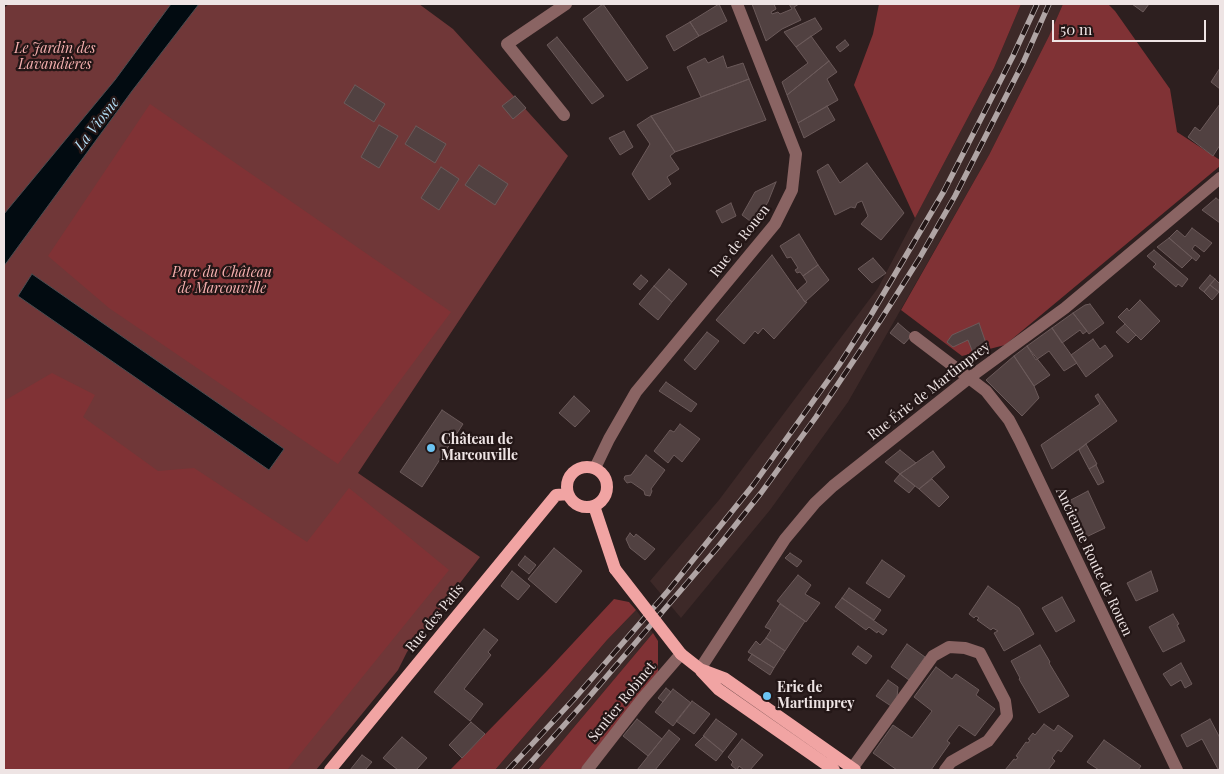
<!DOCTYPE html>
<html>
<head>
<meta charset="utf-8">
<style>
  body { margin:0 }
  #map { position:relative; width:1224px; height:774px; overflow:hidden; background:#2d1f1f; font-family:"Playfair Display",serif }
  canvas { display:block }
  .frame { position:absolute; inset:0; border:5px solid #eee4e4; pointer-events:none }
  .scale { position:absolute; left:1052px; top:20px; width:154px; height:22px; box-sizing:border-box; border:2px solid #eee4e4; border-top:0; padding-left:6px; font-size:15px; line-height:18px; white-space:nowrap; color:#eee4e4; -webkit-text-stroke:4px #231616; paint-order:stroke }
</style>
</head>
<body>
<div id="map">
<canvas width="1224" height="774"></canvas>
<div class="frame"></div>
<div class="scale">50 m</div>
</div>
<script>
const ctx = document.querySelector('canvas').getContext('2d');
ctx.lineJoin = 'round';
function fillPath(path, color) { ctx.fillStyle = color; ctx.fill(path, 'evenodd'); }
const poly = rows => new Path2D(rows.map(r => 'M' + r).join(''));
function strokePath(path, color, width, dash) { ctx.strokeStyle = color; ctx.lineWidth = width; ctx.lineCap = dash ? 'butt' : 'round'; ctx.setLineDash(dash || []); ctx.stroke(path); }
function label(font, color, halo, rows, align = 'center') {
  ctx.font = font + ' "Playfair Display",serif'; ctx.lineWidth = 4.5; ctx.setLineDash([]); ctx.textBaseline = 'middle'; ctx.strokeStyle = halo; ctx.fillStyle = color; for (const [text, x, y, turn = 0] of rows) {
    ctx.save(); ctx.translate(x, y); ctx.rotate((+turn || 0) * Math.PI / 180); ctx.textAlign = isNaN(turn) ? turn : align; if (halo) ctx.strokeText(text, 0, 0); ctx.fillText(text, 0, 0); ctx.restore();
  }
}
const built = poly([
  [1021,4,1063,4,1049,36,989,155,848,402,770,510,681,618,650,581,719,500,878,288,994,68],
  [636,610,653,633,538,770,495,770,607,640]
]);
const green = poly([
  [9,4,419,4,453,29,568,156,358,473,480,557,407,652,398,670,316,770,4,770,4,8]
]);
const forest = poly([
  [879,4,1021,4,994,68,915,218,854,85,873,34],
  [1063,4,1108,4,1115,11,1170,89,1177,132,1220,160,1220,166,1005,345,962,356,901,310,989,155,1049,36],
  [150,104,451,312,338,464,109,308,48,256],
  [52,373,95,395,83,417,158,471,194,468,307,542,349,488,449,570,287,770,4,770,4,401],
  [614,599,629,602,636,610,607,640,495,770,450,770,547,671],
  [653,633,658,641,658,672,580,770,538,770]
]);
const water = poly([
  [171,4,199,4,132,91,4,266,4,214,115,80,171,4],
  [32,274,284,449,269,470,18,296,32,274]
]);
const building = poly([
  [603,4,648,68,627,81,583,19,603,4],
  [719,4,727,21,699,36,690,22,719,4],
  [752,4,774,4,776,9,771,12,772,14,778,12,780,14,792,9,789,4,799,4,794,7,801,20,782,29,766,41,752,4],
  [1132,4,1149,4,1143,12,1132,4],
  [815,18,822,29,796,47,784,32,815,18],
  [690,22,699,36,674,51,666,36,690,22],
  [811,36,829,61,787,95,782,82,808,63,796,47,811,36],
  [557,37,604,96,592,104,547,45,557,37],
  [845,40,849,45,840,52,836,47,845,40],
  [723,56,727,68,743,63,749,79,701,97,687,67,705,58,708,63,723,56],
  [829,61,837,72,827,79,838,100,798,123,787,95,829,61],
  [1220,68,1220,89,1211,82,1220,68],
  [749,79,766,120,675,152,651,116,749,79],
  [355,85,385,104,374,122,344,103,355,85],
  [515,96,526,108,513,119,502,106,515,96],
  [1220,104,1220,145,1213,156,1188,137,1195,127,1200,131,1220,104],
  [827,106,835,120,804,138,798,123,827,106],
  [651,116,675,152,670,156,679,169,667,177,671,184,649,200,632,174,650,144,637,125,651,116],
  [379,125,398,136,379,168,361,157,379,125],
  [416,126,446,144,435,163,405,144,416,126],
  [624,131,633,147,620,155,609,138,624,131],
  [867,163,904,213,881,240,861,224,868,216,862,201,857,203,855,208,851,207,835,215,817,171,828,164,840,183,867,163],
  [479,165,508,184,495,205,465,185,479,165],
  [441,167,459,179,439,210,421,198,441,167],
  [776,182,768,202,754,224,742,215,755,192,776,182],
  [1216,198,1220,201,1220,223,1202,210,1216,198],
  [731,203,736,216,722,223,716,211,731,203],
  [1192,228,1212,243,1204,252,1195,245,1192,249,1200,256,1196,261,1169,238,1177,230,1185,237,1192,228],
  [799,234,818,265,803,276,800,272,797,273,795,270,798,268,791,257,787,258,780,246,799,234],
  [1169,238,1192,258,1182,268,1157,247,1169,238],
  [1154,250,1188,279,1182,287,1178,284,1176,287,1153,267,1156,264,1147,256,1154,250],
  [772,255,805,302,807,302,774,339,763,328,758,334,755,331,744,344,716,320,772,255],
  [873,258,886,273,872,283,858,269,873,258],
  [818,265,829,280,805,302,797,291,807,282,803,276,818,265],
  [669,269,687,284,672,302,654,286,669,269],
  [641,275,648,281,640,290,633,284,641,275],
  [1210,275,1215,279,1204,292,1199,288,1210,275],
  [1215,279,1220,284,1219,292,1210,285,1215,279],
  [1210,285,1219,292,1212,300,1204,292,1210,285],
  [654,286,672,302,658,320,639,304,654,286],
  [1140,300,1160,321,1141,340,1118,317,1127,308,1129,311,1140,300],
  [1090,304,1104,323,1089,334,1073,313,1085,305,1090,304],
  [1073,313,1087,331,1083,334,1080,330,1062,343,1052,328,1073,313],
  [898,323,912,335,904,344,890,333,898,323],
  [979,323,989,352,975,358,968,340,953,347,947,342,952,335,979,323],
  [1125,324,1136,335,1128,343,1116,332,1125,324],
  [1052,328,1077,363,1064,371,1049,351,1036,360,1027,346,1052,328],
  [707,332,719,341,695,370,684,360,707,332],
  [1093,339,1100,349,1105,345,1113,356,1086,377,1071,355,1093,339],
  [1027,346,1050,375,1034,386,1014,356,1027,346],
  [1014,356,1034,386,1039,398,1022,416,986,380,1014,356],
  [666,382,697,404,691,412,659,391,666,382],
  [1098,394,1117,421,1052,469,1041,445,1100,404,1095,396,1098,394],
  [574,396,590,411,575,427,559,413,574,396],
  [442,410,463,424,422,487,400,472,442,410],
  [680,424,700,439,682,462,674,455,668,463,654,451,670,430,674,432,680,424],
  [1086,444,1097,464,1089,469,1079,450,1086,444],
  [900,450,916,463,900,474,885,462,900,450],
  [933,451,945,467,919,489,900,474,933,451],
  [646,455,665,470,651,489,652,491,650,496,645,495,644,491,631,482,627,483,624,479,625,476,631,475,646,455],
  [1096,465,1104,482,1098,485,1089,469,1096,465],
  [900,474,915,486,909,493,894,481,900,474],
  [932,479,949,497,939,507,919,489,932,479],
  [1088,491,1105,528,1084,538,1067,502,1088,491],
  [630,533,634,537,636,534,655,549,645,560,630,548,626,539,630,533],
  [554,548,582,571,556,603,528,579,554,548],
  [790,553,802,561,797,567,785,558,790,553],
  [525,556,536,565,529,574,518,565,525,556],
  [882,560,905,576,889,598,866,583,882,560],
  [512,571,530,586,518,600,501,586,512,571],
  [1151,571,1158,591,1136,601,1127,583,1151,571],
  [798,575,811,585,805,594,820,603,806,622,777,601,798,575],
  [988,586,1019,608,1034,634,1004,651,994,633,998,631,993,628,991,630,977,620,979,618,976,616,974,618,969,614,988,586],
  [849,588,881,610,874,620,842,598,849,588],
  [1062,597,1075,621,1056,632,1042,608,1062,597],
  [842,598,887,630,883,635,878,631,877,633,869,627,866,630,835,607,842,598],
  [780,604,805,621,785,651,766,638,771,630,765,627,780,604],
  [1173,614,1179,624,1177,625,1185,641,1163,652,1149,627,1173,614],
  [484,629,498,640,488,652,491,655,464,689,483,704,470,721,434,692,484,629],
  [766,638,785,651,774,668,748,652,756,641,760,645,766,638],
  [907,644,925,657,909,680,891,667,907,644],
  [1040,645,1050,662,1049,663,1069,696,1039,713,1019,679,1020,678,1011,661,1040,645],
  [858,646,872,656,866,664,852,654,858,646],
  [752,654,774,668,770,675,748,660,752,654],
  [1181,663,1192,684,1185,688,1181,680,1171,686,1163,674,1181,663],
  [936,667,952,679,956,674,979,690,976,695,995,709,975,736,959,725,947,741,950,743,931,770,897,770,873,753,893,725,912,738,932,711,914,697,936,667],
  [888,680,898,687,897,697,891,706,876,696,888,680],
  [666,688,671,692,663,702,658,698,666,688],
  [673,689,691,703,673,726,655,712,673,689],
  [692,701,710,714,694,734,676,721,692,701],
  [637,719,662,739,648,756,623,736,637,719],
  [716,719,737,734,723,752,703,736,716,719],
  [1210,719,1220,738,1220,767,1218,769,1202,739,1187,747,1181,735,1210,719],
  [471,722,485,734,462,758,449,745,471,722],
  [1044,724,1054,731,1058,725,1073,736,1061,752,1058,750,1052,758,1055,761,1048,770,1005,770,1014,759,1016,760,1018,757,1016,756,1026,742,1028,743,1030,740,1028,739,1033,733,1035,735,1044,724],
  [669,730,680,739,655,770,637,770,669,730],
  [704,736,723,752,716,761,695,745,704,736],
  [402,737,427,758,416,770,398,770,383,758,402,737],
  [742,739,763,755,750,770,744,770,739,766,737,770,731,765,733,762,728,757,742,739],
  [1104,740,1141,766,1138,770,1099,770,1087,762,1104,740],
  [362,755,372,762,365,770,350,770,362,755]
]);
const minor = poly([
  [564,115,507,44,566,4],
  [915,337,986,391,1009,420,1020,441,1177,770],
  [595,468,609,439,636,392,775,224,792,190,796,154,737,4],
  [700,669,785,539,815,503,833,486,969,378,1065,308,1220,178],
  [587,770,643,698,681,654],
  [851,770,933,656,949,647,965,648,980,653,1005,701,1007,716,988,741,951,762,945,770]
]);
const major = poly([
  '567 487a20 20 0 1 1 40 0a20 20 0 1 1-40 0Z',
  [594,506,615,569],
  [681,654,700,669,724,678,855,770],
  [701,671,718,689,834,770],
  [330,770,556,495,568,494]
]);
const rail = poly([
  [508,770,574,699,668,591,754,484,839,365,871,315,944,191,1013,56,1037,4],
  [524,770,583,704,718,547,761,493,816,417,880,321,919,259,955,196,1023,63,1049,4]
]);
const majorBridge = poly([
  [615,569,681,654]
]);
const markers = [
  [431,448,5,"#6bc3f2"],
  [767,696,5,"#6bc3f2"]
];
const parkNames = [
  ["Le Jardin des",55,49],
  ["Lavandières",55,65],
  ["Parc du Château",222,273],
  ["de Marcouville",222,289]
];
const streetNames = [
  ["Rue de Rouen",740,241,-52],
  ["Rue Éric de Martimprey",929,391,-38],
  ["Ancienne Route de Rouen",1094,562,65],
  ["Rue des Patis",435,618,-51],
  ["Sentier Robinet",622,702,-51]
];
const poiNames = [
  ["Château de",441,440],
  ["Marcouville",441,456],
  ["Eric de",777,688],
  ["Martimprey",777,704]
];
const waterNames = [
  ["La Viosne",97,124,-52]
];
fillPath(built, '#3d2928');
fillPath(green, '#703738');
fillPath(forest, '#803235');
fillPath(water, '#020b11');
strokePath(water, '#494c50', 1);
fillPath(building, '#514141');
strokePath(building, '#6b5a5a', 1);
strokePath(minor, '#8a6463', 12);
strokePath(major, '#f1a4a3', 12);
strokePath(rail, '#b0a5a5', 5.5);
strokePath(rail, '#231616', 4, [11]);
strokePath(majorBridge, '#f1a4a3', 12);
for (const [x, y, r, color] of markers) { const dot = new Path2D(); dot.arc(x, y, r, 0, 2 * Math.PI); ctx.fillStyle = color; ctx.fill(dot); strokePath(dot, '#231616', 2); }
label('italic 14px', '#f7b1b0', '#231616', parkNames);
label('14px', '#eee4e4', '#231616', streetNames);
label('bold 14px', '#eee4e4', '#231616', poiNames, 'left');
label('italic 15px', '#b3ddf5', '#231616', waterNames);
</script>
</body>
</html>
